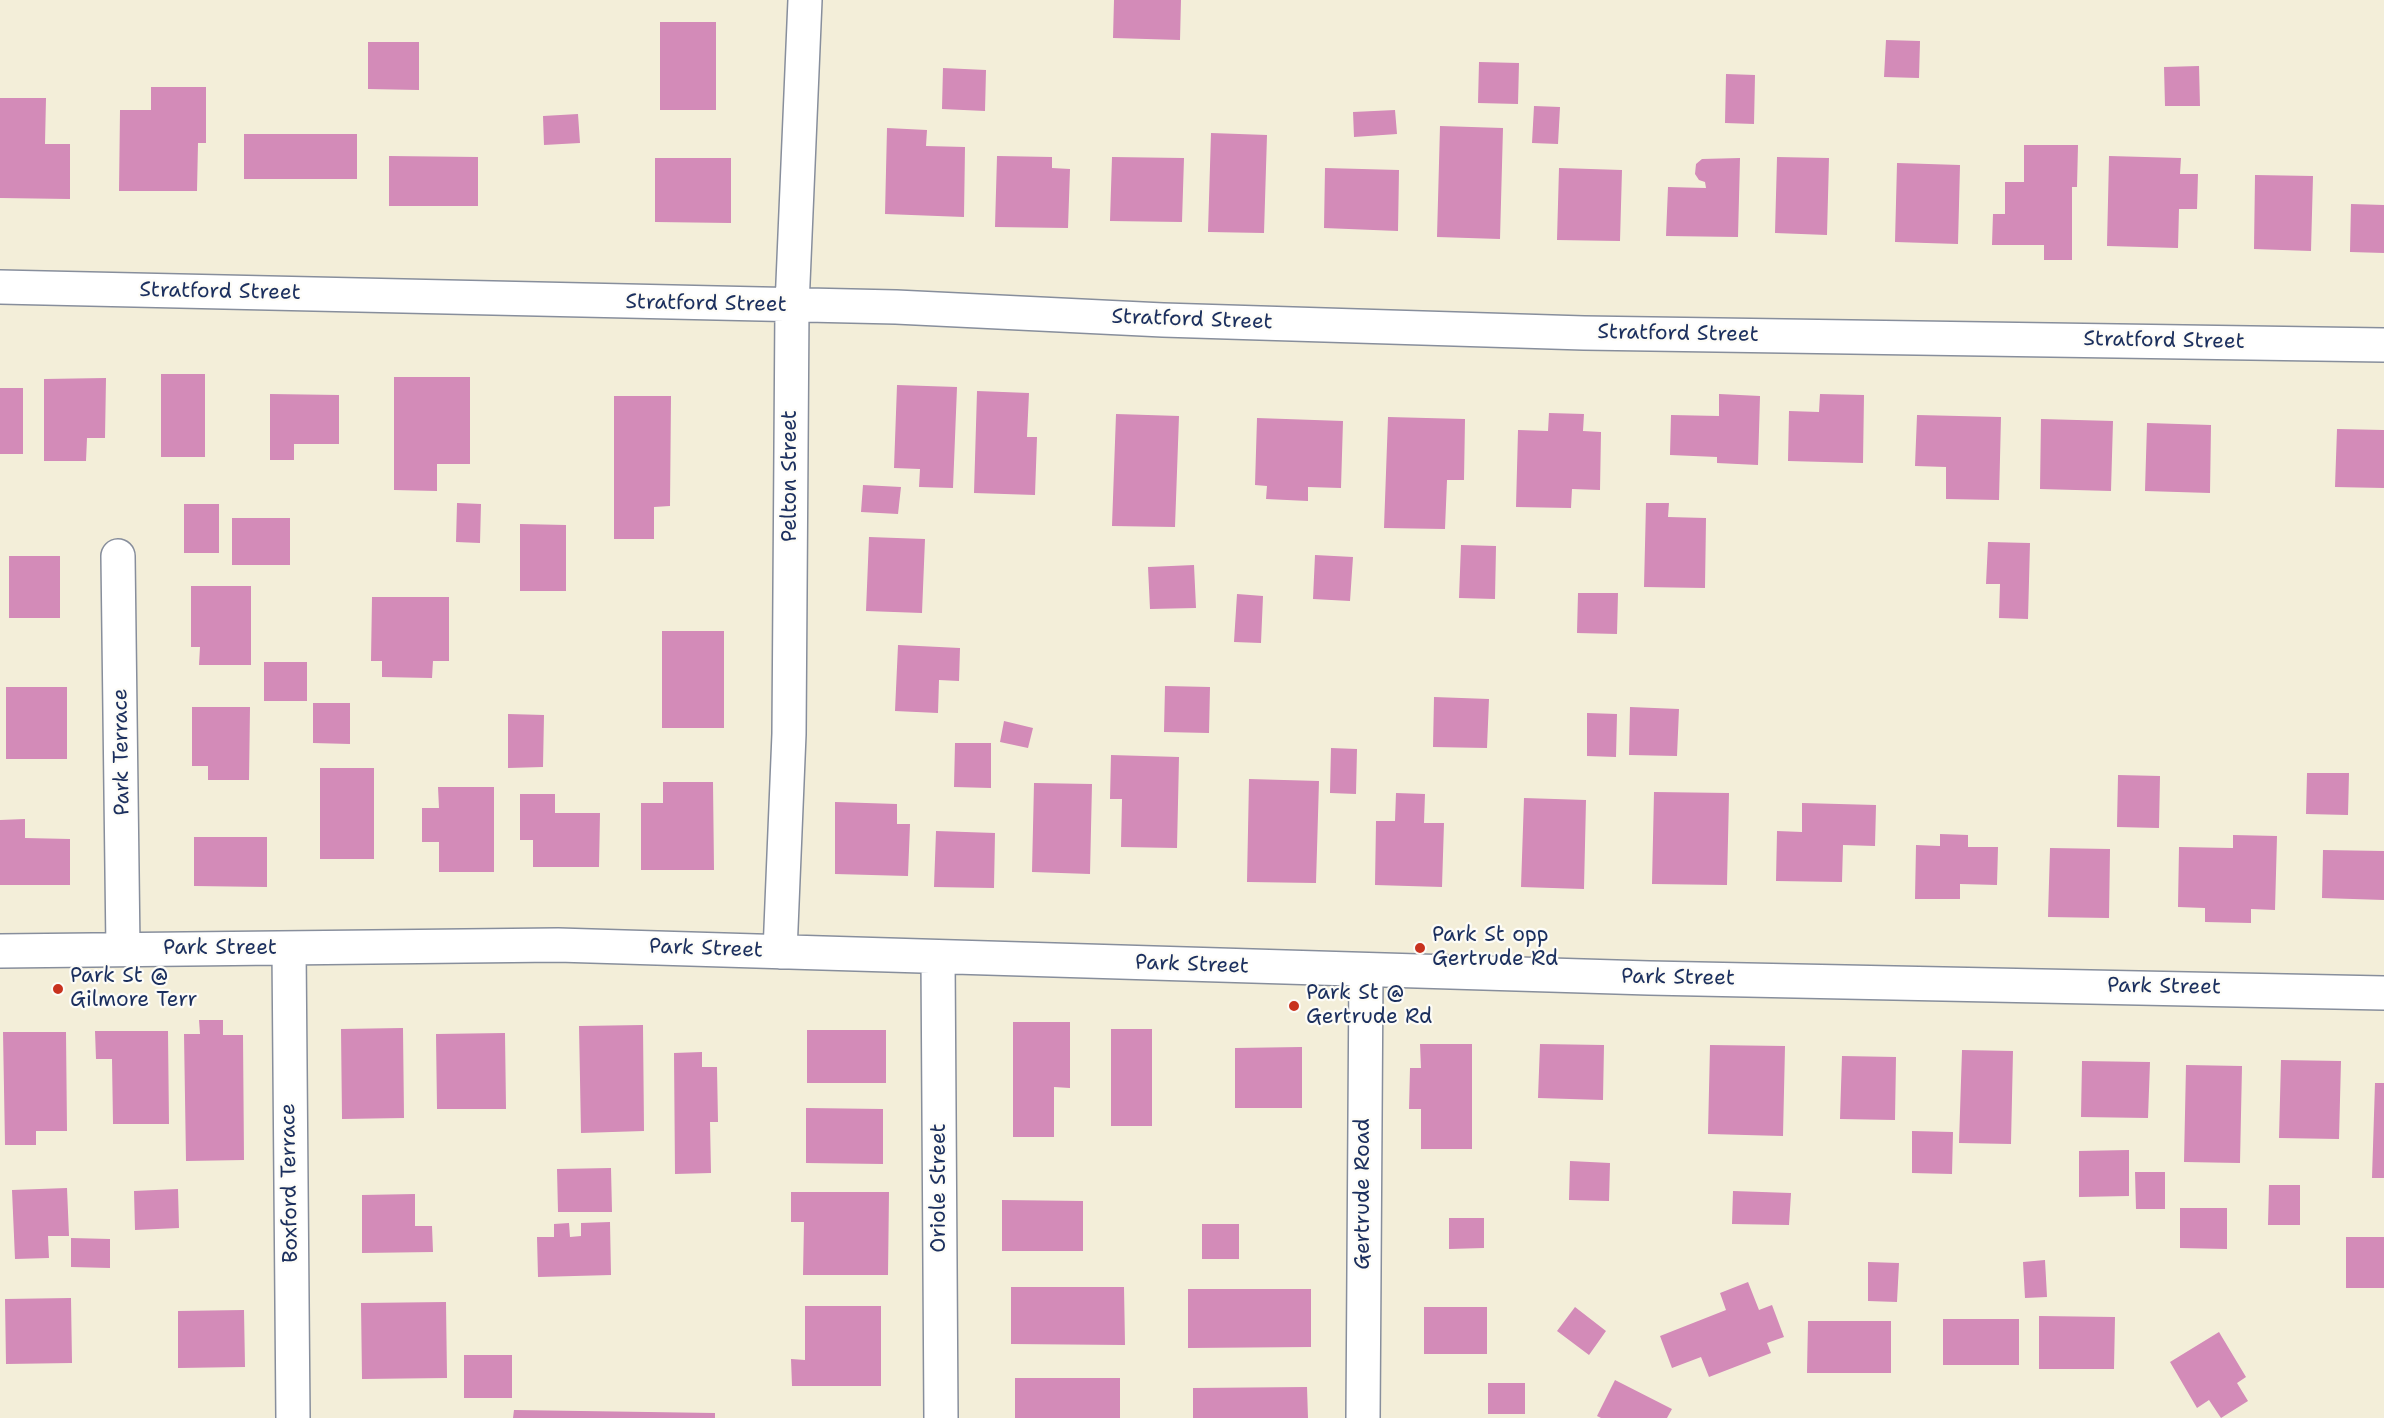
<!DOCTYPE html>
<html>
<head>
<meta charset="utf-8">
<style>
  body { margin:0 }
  canvas { display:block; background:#f3eed9 }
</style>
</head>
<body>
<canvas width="2384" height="1418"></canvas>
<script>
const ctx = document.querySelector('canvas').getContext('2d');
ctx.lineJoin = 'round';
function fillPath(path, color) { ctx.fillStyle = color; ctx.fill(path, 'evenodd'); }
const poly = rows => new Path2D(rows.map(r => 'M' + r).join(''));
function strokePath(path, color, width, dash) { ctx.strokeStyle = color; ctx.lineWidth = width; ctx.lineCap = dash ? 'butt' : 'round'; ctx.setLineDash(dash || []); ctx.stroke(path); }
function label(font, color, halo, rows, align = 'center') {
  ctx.font = font + ' "Shantell Sans",sans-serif'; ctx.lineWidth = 4.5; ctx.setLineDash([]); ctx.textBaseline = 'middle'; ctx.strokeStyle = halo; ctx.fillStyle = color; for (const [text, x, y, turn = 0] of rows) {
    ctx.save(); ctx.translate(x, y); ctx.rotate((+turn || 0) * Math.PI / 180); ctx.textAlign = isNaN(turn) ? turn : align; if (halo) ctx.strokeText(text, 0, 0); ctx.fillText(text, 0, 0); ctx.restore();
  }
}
const building = poly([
  [1114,0,1181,0,1180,40,1113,38],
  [660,22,716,22,716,110,660,110],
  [1886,40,1920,41,1919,78,1884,77],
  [368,42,419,42,419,90,368,89],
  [1479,62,1519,63,1518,104,1478,103],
  [2199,66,2200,106,2165,106,2164,67],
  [943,68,986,70,985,111,942,109],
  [1726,74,1755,75,1754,124,1725,123],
  [151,87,206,87,206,143,198,143,197,191,119,191,120,110,151,110],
  [0,98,46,98,45,144,70,144,70,199,0,198],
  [1534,106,1560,107,1558,144,1532,143],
  [1395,110,1397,134,1354,137,1353,112],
  [578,114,580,143,544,145,543,116],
  [1440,126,1503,128,1500,239,1437,237],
  [887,128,927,130,926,146,965,147,964,217,885,214],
  [1211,133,1267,135,1264,233,1208,232],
  [244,134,357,134,357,179,244,179],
  [2024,145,2078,145,2077,187,2072,187,2072,260,2044,260,2044,245,1992,245,1993,214,2005,214,2005,182,2024,182],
  [389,156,478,157,478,206,389,206],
  [997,156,1052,157,1052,168,1070,169,1068,228,995,227],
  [2109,156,2181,158,2180,174,2198,174,2197,209,2179,209,2178,248,2107,246],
  [1112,157,1184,158,1182,222,1110,221],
  [1777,157,1829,158,1827,235,1775,233],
  [655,158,731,158,731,223,655,222],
  [1740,158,1738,237,1666,236,1668,187,1706,188,1705,182,1699,180,1695,174,1696,164,1702,159],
  [1897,163,1960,165,1958,244,1895,242],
  [1325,168,1399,170,1398,231,1324,228],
  [1559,168,1622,170,1620,241,1557,240],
  [2255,175,2313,176,2311,251,2254,249],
  [2351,204,2384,205,2384,253,2350,252],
  [161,374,205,374,205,457,161,457],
  [394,377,470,377,470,464,437,464,437,491,394,490],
  [106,378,105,438,87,438,86,461,44,461,44,379],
  [897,385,957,387,953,488,919,487,920,469,894,468],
  [0,388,23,388,23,454,0,454],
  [977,391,1029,393,1027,437,1037,437,1035,495,974,493],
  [270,394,339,395,339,444,294,444,294,460,270,460],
  [1719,394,1760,396,1758,465,1717,463,1717,457,1670,455,1671,415,1719,416],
  [1820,394,1864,395,1863,463,1788,461,1789,411,1819,412],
  [614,396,671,396,670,506,654,507,654,539,614,539],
  [1549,413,1584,414,1583,431,1601,432,1600,490,1572,489,1571,508,1516,507,1518,430,1548,431],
  [1116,414,1179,416,1175,527,1112,526],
  [1917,415,2001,417,1999,500,1946,499,1946,467,1915,466],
  [1388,417,1465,419,1464,480,1447,480,1445,529,1384,528],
  [1257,418,1343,421,1341,488,1308,487,1308,501,1266,499,1267,486,1255,485],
  [2041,419,2113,421,2111,491,2040,489],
  [2147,423,2211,425,2210,493,2145,491],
  [2337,429,2384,430,2384,488,2335,487],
  [863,485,901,487,898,514,861,512],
  [457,503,481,504,480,543,456,542],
  [1646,503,1669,503,1668,517,1706,518,1705,588,1644,587],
  [184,504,219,504,219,553,184,553],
  [232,518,290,518,290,565,232,565],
  [520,524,566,525,566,591,520,591],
  [869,537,925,539,922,613,866,611],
  [1988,542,2030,543,2028,619,1999,618,2000,584,1986,584],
  [1461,545,1496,546,1495,599,1459,598],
  [1315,555,1353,557,1350,601,1313,599],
  [9,556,60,556,60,618,9,618],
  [1194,565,1196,608,1150,609,1148,567],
  [191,586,251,586,251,665,199,665,200,647,191,647],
  [1578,593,1618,593,1617,634,1577,633],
  [1237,594,1263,596,1261,643,1234,642],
  [372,597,449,597,449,661,433,661,432,678,382,677,382,661,371,661],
  [662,631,724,631,724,728,662,728],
  [898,645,960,648,959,681,939,680,938,713,895,711],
  [264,662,307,662,307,701,264,701],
  [1165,686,1210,687,1209,733,1164,732],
  [6,687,67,687,67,759,6,759],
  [1434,697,1489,699,1487,748,1433,747],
  [313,703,350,703,350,744,313,743],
  [192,707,250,707,249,780,208,780,208,766,192,766],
  [1630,707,1679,709,1677,756,1629,755],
  [1587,713,1617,714,1616,757,1587,756],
  [508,714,544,715,543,767,508,768],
  [1004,721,1033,728,1028,748,1000,742],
  [955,743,991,743,991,788,954,787],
  [1331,748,1357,749,1356,794,1330,793],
  [1111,755,1179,757,1177,848,1121,847,1122,799,1110,799],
  [320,768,374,768,374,859,320,859],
  [2307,773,2349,773,2348,815,2306,814],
  [2118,775,2160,776,2159,828,2117,827],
  [1249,779,1319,781,1316,883,1247,882],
  [663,782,713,782,714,870,641,870,641,803,663,803],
  [1034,783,1092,784,1090,874,1032,872],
  [438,787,494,787,494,872,439,872,439,842,422,842,422,808,439,808],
  [1654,792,1729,793,1727,885,1652,884],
  [1396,793,1425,794,1424,823,1444,823,1442,887,1375,885,1376,821,1395,821],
  [520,794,555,794,555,813,600,813,599,867,533,867,533,840,520,840],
  [1524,798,1586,800,1584,889,1521,887],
  [835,802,897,804,897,824,910,824,908,876,835,874],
  [1802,803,1876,805,1875,846,1843,845,1842,882,1776,881,1777,831,1802,832],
  [25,819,25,838,70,839,70,885,0,885,0,820],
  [936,831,995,833,994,888,934,887],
  [1940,834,1968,835,1968,847,1998,847,1997,885,1960,884,1960,899,1915,899,1916,845,1940,846],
  [2233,835,2277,836,2275,910,2251,909,2251,923,2205,922,2205,908,2178,907,2179,847,2233,848],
  [194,837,267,837,267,887,194,886],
  [2050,848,2110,849,2109,918,2048,917],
  [2323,850,2384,851,2384,900,2322,898],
  [199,1020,223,1020,223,1035,243,1035,244,1160,186,1161,184,1034,200,1034],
  [1013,1022,1070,1022,1070,1088,1054,1087,1054,1137,1013,1137],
  [643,1025,644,1131,581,1133,579,1026],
  [403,1028,404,1118,342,1119,341,1029],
  [1111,1029,1152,1029,1152,1126,1111,1126],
  [807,1030,886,1030,886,1083,807,1083],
  [95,1031,168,1031,169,1124,113,1124,112,1059,96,1059],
  [3,1032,66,1032,67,1131,36,1131,36,1145,5,1145],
  [505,1033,506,1109,437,1109,436,1034],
  [1420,1044,1472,1044,1472,1149,1421,1149,1421,1109,1409,1109,1410,1068,1421,1068],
  [1540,1044,1604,1045,1603,1100,1538,1098],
  [1710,1045,1785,1046,1783,1136,1708,1134],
  [1302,1047,1302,1108,1235,1108,1235,1048],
  [1962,1050,2013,1051,2011,1144,1959,1143],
  [702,1052,702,1067,717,1067,718,1122,710,1122,711,1173,675,1174,674,1053],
  [1842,1056,1896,1057,1895,1120,1840,1119],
  [2281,1060,2341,1061,2339,1139,2279,1138],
  [2082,1061,2150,1062,2148,1118,2081,1117],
  [2186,1065,2242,1066,2240,1163,2184,1162],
  [2375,1083,2384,1083,2384,1178,2372,1178],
  [806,1108,883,1109,883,1164,806,1163],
  [1912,1131,1953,1132,1952,1174,1912,1173],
  [2129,1150,2129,1196,2079,1197,2079,1151],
  [1570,1161,1610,1163,1609,1201,1569,1200],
  [611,1168,612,1212,558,1212,557,1169],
  [2135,1172,2165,1172,2165,1209,2136,1209],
  [2269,1185,2300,1185,2300,1225,2268,1225],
  [67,1188,69,1236,48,1236,49,1258,15,1259,12,1190],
  [178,1189,179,1228,135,1230,134,1191],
  [1733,1191,1791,1193,1789,1225,1732,1224],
  [791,1192,889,1192,888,1275,803,1275,804,1222,791,1222],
  [415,1194,415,1226,432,1226,433,1252,362,1253,362,1195],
  [1002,1200,1083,1201,1083,1251,1002,1251],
  [2180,1208,2227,1208,2227,1249,2180,1248],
  [1449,1218,1484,1218,1484,1248,1449,1249],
  [610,1222,611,1275,538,1277,537,1237,554,1237,554,1224,569,1223,570,1237,581,1236,581,1223],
  [1202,1224,1239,1224,1239,1259,1202,1259],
  [2346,1237,2384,1237,2384,1288,2346,1288],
  [71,1238,110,1239,110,1268,71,1267],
  [2045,1260,2047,1297,2025,1298,2023,1262],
  [1868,1262,1899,1263,1897,1302,1868,1301],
  [1748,1282,1759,1310,1772,1305,1784,1337,1767,1343,1771,1353,1709,1377,1701,1357,1672,1368,1660,1336,1726,1310,1720,1293],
  [1011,1287,1124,1287,1125,1345,1011,1344],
  [1188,1289,1311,1289,1311,1347,1188,1348],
  [71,1298,72,1363,6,1364,5,1299],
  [446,1302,447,1378,362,1379,361,1303],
  [805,1306,881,1306,881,1386,792,1386,791,1359,805,1360],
  [1424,1307,1487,1307,1487,1354,1424,1354],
  [1575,1307,1606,1331,1589,1355,1557,1331],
  [244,1310,245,1367,178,1368,178,1311],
  [2039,1316,2115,1317,2114,1369,2039,1369],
  [1943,1319,2019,1319,2019,1365,1943,1365],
  [1808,1321,1891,1321,1891,1373,1807,1373],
  [2219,1332,2246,1377,2237,1383,2248,1401,2221,1418,2209,1400,2197,1408,2170,1362],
  [464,1355,512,1355,512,1398,464,1398],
  [1015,1378,1120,1378,1120,1418,1015,1418],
  [1615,1380,1672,1409,1667,1418,1601,1418,1597,1416],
  [1488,1383,1525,1383,1525,1414,1488,1414],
  [1307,1387,1308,1418,1193,1418,1193,1388],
  [514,1410,715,1413,715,1418,513,1418]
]);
const street = poly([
  [0,287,896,307,1163,320,1584,333,2384,345],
  [118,556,123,949],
  [289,948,293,1418],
  [0,951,558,945,1649,978,2384,993],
  [780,952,789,734,792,306,805,0],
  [938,957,941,1418],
  [1363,1418,1366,970]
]);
const markers = [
  [1420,948,6,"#c8321e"],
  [58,989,6,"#c8321e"],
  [1294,1006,6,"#c8321e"]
];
const streetNames = [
  ["Stratford Street",220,292,1],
  ["Stratford Street",706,304,1],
  ["Stratford Street",1192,320,2],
  ["Stratford Street",1678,334,1],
  ["Stratford Street",2164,341,1],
  ["Pelton Street",791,476,-90],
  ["Park Terrace",122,752,-91],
  ["Park Street",220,949],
  ["Park Street",706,949,2],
  ["Park Street",1192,965,2],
  ["Park Street",1678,978,1],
  ["Park Street",2164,987,1],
  ["Boxford Terrace",290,1183,-91],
  ["Oriole Street",940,1188,-90],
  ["Gertrude Road",1364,1194,-90]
];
const poiNames = [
  ["Park St opp",1432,936],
  ["Gertrude Rd",1432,960],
  ["Park St @",70,977],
  ["Gilmore Terr",70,1001],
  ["Park St @",1306,994],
  ["Gertrude Rd",1306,1018]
];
fillPath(building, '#d38bb8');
strokePath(street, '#878e9c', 36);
strokePath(street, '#fff', 33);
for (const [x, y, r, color] of markers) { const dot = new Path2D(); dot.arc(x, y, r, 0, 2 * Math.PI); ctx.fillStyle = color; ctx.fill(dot); strokePath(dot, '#fdfcf7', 2); }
label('21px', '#1b2f5e', '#fdfcf7', streetNames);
label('21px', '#1b2f5e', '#fdfcf7', poiNames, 'left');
</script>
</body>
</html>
